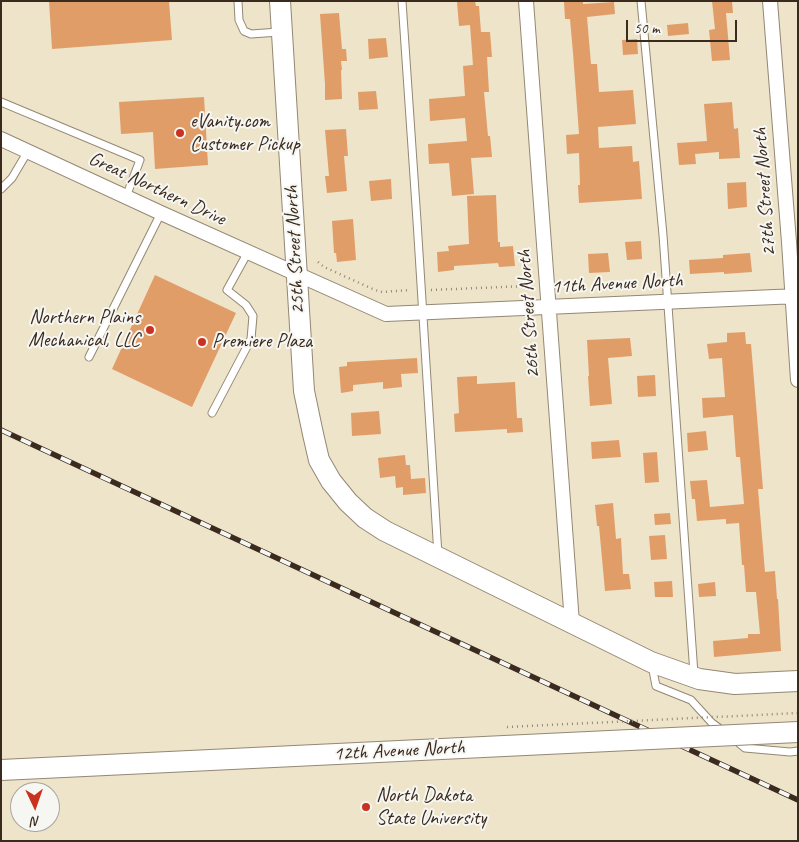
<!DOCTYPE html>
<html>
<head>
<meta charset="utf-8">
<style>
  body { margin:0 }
  #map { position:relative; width:799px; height:842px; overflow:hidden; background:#eee4c9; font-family:Caveat,sans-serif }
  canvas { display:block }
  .frame { position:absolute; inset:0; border:2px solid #3b2a1e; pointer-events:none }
  .north { position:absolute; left:10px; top:782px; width:50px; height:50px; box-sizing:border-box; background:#f6f6f2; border:1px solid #aba49d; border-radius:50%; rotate:177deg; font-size:14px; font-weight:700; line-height:20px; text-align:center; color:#3b2a1e }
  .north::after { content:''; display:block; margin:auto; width:18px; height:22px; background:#c8321e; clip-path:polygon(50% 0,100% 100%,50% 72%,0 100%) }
  .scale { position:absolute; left:626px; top:20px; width:111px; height:22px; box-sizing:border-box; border:2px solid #3b2a1e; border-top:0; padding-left:6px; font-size:15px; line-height:18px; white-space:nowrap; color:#3b2a1e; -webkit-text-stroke:4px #f6f6f2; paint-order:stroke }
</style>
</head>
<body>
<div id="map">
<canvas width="799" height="842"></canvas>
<div class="frame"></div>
<div class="north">N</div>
<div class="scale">50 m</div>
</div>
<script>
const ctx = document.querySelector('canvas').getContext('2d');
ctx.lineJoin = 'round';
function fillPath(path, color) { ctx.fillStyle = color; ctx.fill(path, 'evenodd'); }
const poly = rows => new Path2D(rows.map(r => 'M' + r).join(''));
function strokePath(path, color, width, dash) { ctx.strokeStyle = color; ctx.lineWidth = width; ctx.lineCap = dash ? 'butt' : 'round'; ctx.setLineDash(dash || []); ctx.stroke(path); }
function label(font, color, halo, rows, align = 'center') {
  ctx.font = font + ' Caveat,sans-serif'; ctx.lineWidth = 4; ctx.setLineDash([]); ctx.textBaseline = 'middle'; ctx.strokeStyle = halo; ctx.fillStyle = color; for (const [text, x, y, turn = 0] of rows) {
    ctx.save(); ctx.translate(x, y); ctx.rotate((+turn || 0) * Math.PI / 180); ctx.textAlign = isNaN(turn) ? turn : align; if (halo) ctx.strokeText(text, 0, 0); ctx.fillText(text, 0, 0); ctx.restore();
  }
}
const building = poly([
  [49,1,169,1,172,40,52,49],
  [475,1,476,6,479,6,481,32,490,32,492,57,487,57,489,92,484,92,488,136,490,136,492,157,471,158,474,194,452,196,449,163,429,164,428,144,467,141,465,118,430,121,429,99,465,96,463,66,473,65,470,25,459,26,457,2],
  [583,1,583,4,614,2,615,14,587,17,591,64,597,64,599,92,633,90,636,124,598,127,599,148,632,146,633,162,639,161,642,199,579,203,578,185,580,185,579,153,567,154,566,135,579,134,573,53,570,19,565,19,564,2],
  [712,1,732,1,733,13,726,13,730,60,712,61,709,30,715,29],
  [339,13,342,49,346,49,347,61,341,61,342,70,341,70,342,99,325,100,325,84,320,14],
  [688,23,689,34,668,36,667,25],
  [386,38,388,57,369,59,368,39],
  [637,39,638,54,623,55,622,40],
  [376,91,378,109,359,110,358,92],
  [204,97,208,165,155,169,153,132,121,134,119,102],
  [732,102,734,129,738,128,740,158,719,159,719,152,695,154,696,164,679,165,677,143,707,141,704,104],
  [346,129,348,156,344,156,347,191,327,193,325,176,329,176,325,130],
  [391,179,392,199,371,201,369,181],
  [746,182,747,207,728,209,727,183],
  [496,195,498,242,500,242,500,247,513,246,515,266,499,267,498,263,454,266,454,270,438,272,437,252,449,251,448,246,469,244,467,196],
  [353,219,356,260,337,262,336,253,334,253,332,221],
  [641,241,642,259,627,260,625,242],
  [608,253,610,272,589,273,588,254],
  [750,253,752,272,724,274,724,272,690,274,689,260,723,258,723,255],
  [155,275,236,313,192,407,112,369],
  [745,332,746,344,751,344,763,489,758,489,765,572,775,571,777,599,778,599,781,651,714,657,713,641,748,638,748,634,760,634,756,592,746,592,744,565,742,565,739,523,726,524,726,519,697,521,695,499,692,499,690,481,707,480,710,507,744,504,740,457,736,457,733,415,703,418,702,398,725,397,722,358,709,359,707,344,727,342,727,333],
  [630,338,632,356,608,358,612,404,590,406,588,376,589,376,587,340],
  [417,358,418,373,401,374,402,387,383,389,383,382,353,385,353,391,341,393,339,367,347,366,347,362],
  [655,375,656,396,638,397,637,376],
  [477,376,477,384,515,382,517,418,522,418,523,432,507,433,507,429,455,432,454,414,459,413,457,377],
  [379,411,381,434,352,436,351,413],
  [706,431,708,450,688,452,687,433],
  [619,440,621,457,592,459,591,442],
  [657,452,659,482,645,483,643,453],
  [405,455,406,465,410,465,411,479,425,478,426,493,403,495,403,487,396,488,395,476,380,478,378,458],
  [613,503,616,539,621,538,623,574,629,574,631,589,605,591,599,526,597,526,595,505],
  [670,513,671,524,655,525,654,514],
  [665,535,667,559,651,560,649,536],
  [672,581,673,597,655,597,654,582],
  [715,582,716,596,699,597,698,584]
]);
const path = poly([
  [318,262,324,267,375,290,382,292,410,290],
  [431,290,526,286]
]);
const lane = poly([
  [238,1,239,20,244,31,251,34,279,32],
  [402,1,417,221,438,555],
  [641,1,663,235,694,674],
  [1,102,140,160,126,197],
  [1,189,12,178,28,151],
  [89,357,161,213],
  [212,413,251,339,253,316,246,305,227,290,248,252],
  [652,665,656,686,691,700,712,723,723,731],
  [734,739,745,748,790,752,798,751]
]);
const street = poly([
  [526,1,572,623],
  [770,1,789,242,798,380],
  [1,139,161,213,386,314,798,296]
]);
const secondary = poly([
  [280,1,304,391,313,434,319,460,331,481,348,502,365,518,385,531,651,662,699,679,735,684,798,681]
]);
const rail = poly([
  [1,430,798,800]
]);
const pathBridge = poly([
  [507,727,798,713]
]);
const secondaryBridge = poly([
  [1,770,798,732]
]);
const markers = [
  [180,133,5,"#c8321e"],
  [150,330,5,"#c8321e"],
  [202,342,5,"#c8321e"],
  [366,807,5,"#c8321e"]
];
const poiNames = [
  ["eVanity.com",190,122],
  ["Customer Pickup",190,145],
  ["Northern Plains",140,318,"right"],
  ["Mechanical, LLC",140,341,"right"],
  ["Premiere Plaza",212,342],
  ["North Dakota",376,796],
  ["State University",376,819]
];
const streetNames = [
  ["Great Northern Drive",157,189,25],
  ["27th Street North",765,192,-94],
  ["25th Street North",295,250,-93],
  ["11th Avenue North",617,284,-3],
  ["26th Street North",529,314,-94],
  ["12th Avenue North",399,751,-3]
];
fillPath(building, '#e19d68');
strokePath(lane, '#948774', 9);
strokePath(street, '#948774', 16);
strokePath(secondary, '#948774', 22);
strokePath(path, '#948774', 2.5, [1, 4]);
strokePath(lane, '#fff', 7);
strokePath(street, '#fff', 14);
strokePath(secondary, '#fff', 20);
strokePath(rail, '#3b2a1e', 5.5);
strokePath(rail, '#f6f6f2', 4, [11]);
strokePath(secondaryBridge, '#948774', 22, []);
strokePath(pathBridge, '#948774', 2.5, [1, 4]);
strokePath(secondaryBridge, '#fff', 20);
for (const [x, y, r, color] of markers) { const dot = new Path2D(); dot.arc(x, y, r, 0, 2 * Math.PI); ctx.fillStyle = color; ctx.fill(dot); strokePath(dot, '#f6f6f2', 2); }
label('20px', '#3b2a1e', '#f6f6f2', poiNames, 'left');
label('20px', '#3b2a1e', '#f6f6f2', streetNames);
</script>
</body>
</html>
